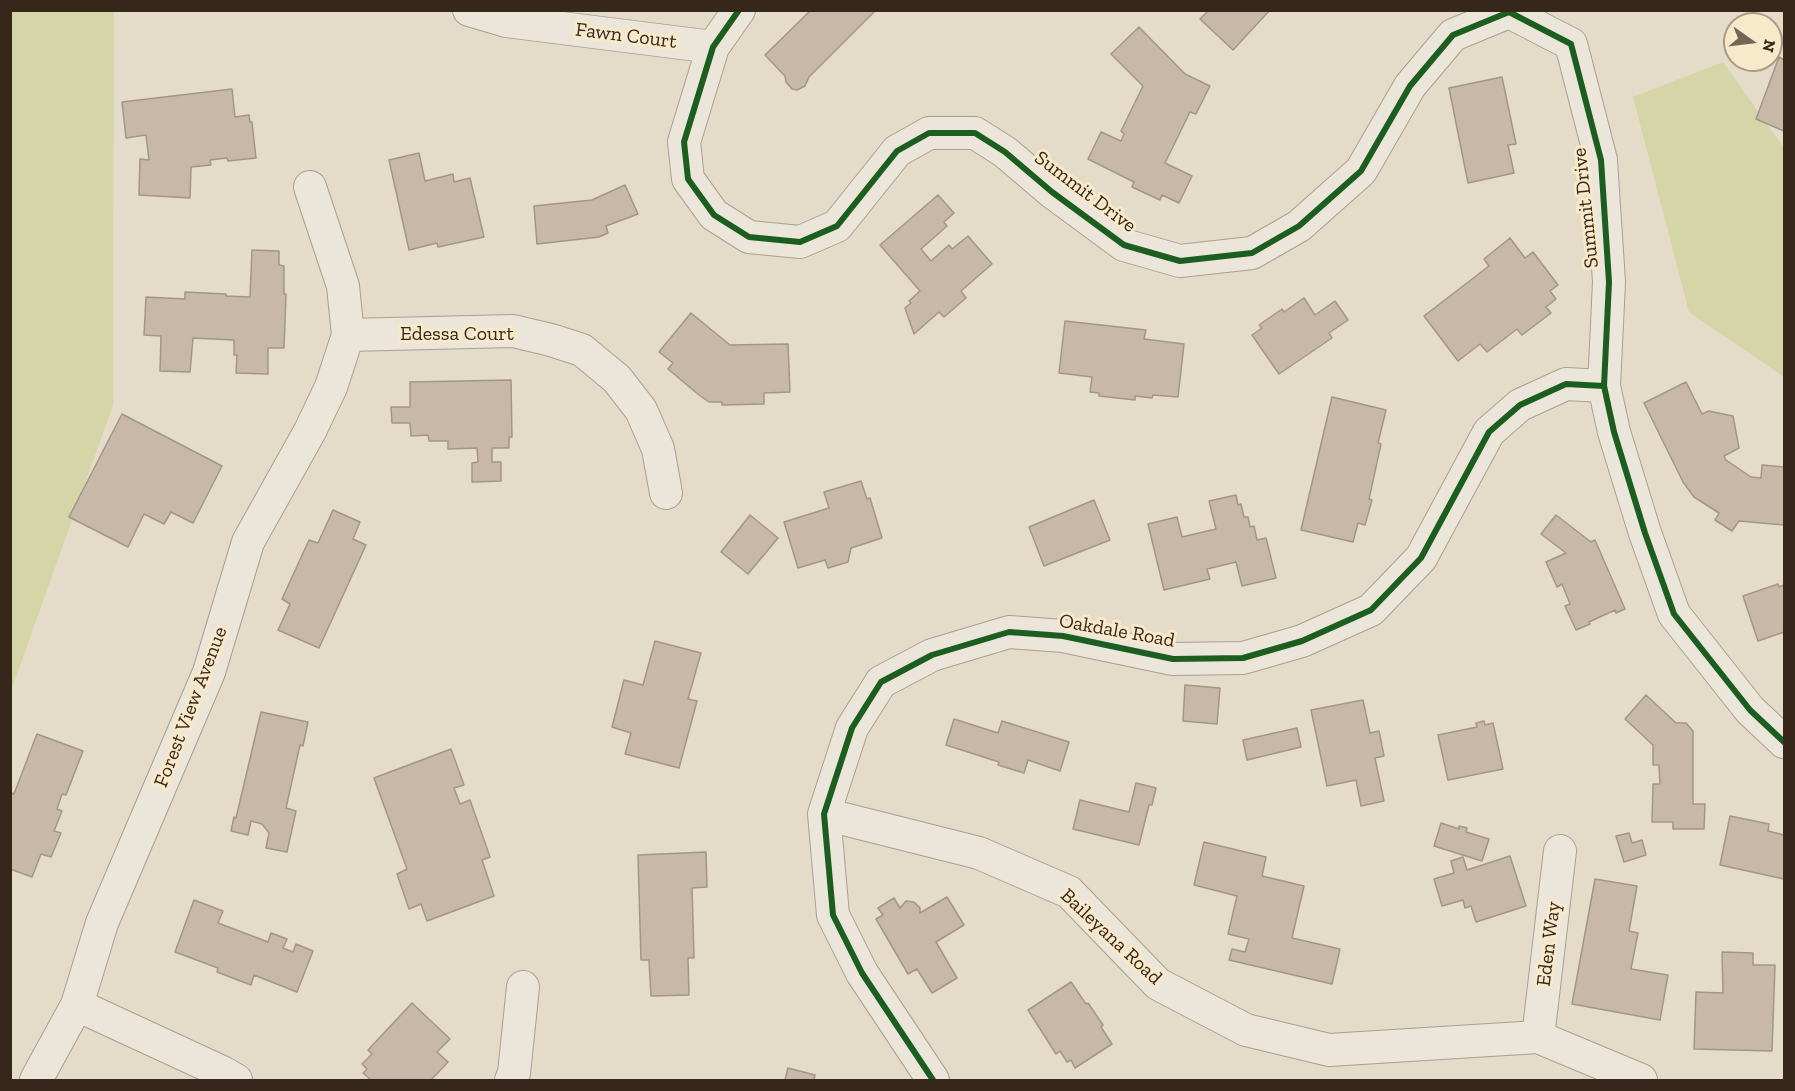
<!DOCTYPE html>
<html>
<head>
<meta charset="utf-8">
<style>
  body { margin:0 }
  #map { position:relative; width:1795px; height:1091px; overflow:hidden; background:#e4dbc8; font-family:"Zilla Slab",serif }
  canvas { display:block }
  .frame { position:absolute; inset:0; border:12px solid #37271a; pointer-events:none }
  .north { position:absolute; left:1723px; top:12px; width:60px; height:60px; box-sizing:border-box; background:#f8e9cb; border:2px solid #ab9b84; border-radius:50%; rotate:104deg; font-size:16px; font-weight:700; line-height:24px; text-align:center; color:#37271a }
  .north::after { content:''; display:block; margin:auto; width:21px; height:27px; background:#746657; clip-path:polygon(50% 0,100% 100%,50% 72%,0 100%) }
</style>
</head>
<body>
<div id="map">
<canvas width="1795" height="1091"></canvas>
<div class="frame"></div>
<div class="north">N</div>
</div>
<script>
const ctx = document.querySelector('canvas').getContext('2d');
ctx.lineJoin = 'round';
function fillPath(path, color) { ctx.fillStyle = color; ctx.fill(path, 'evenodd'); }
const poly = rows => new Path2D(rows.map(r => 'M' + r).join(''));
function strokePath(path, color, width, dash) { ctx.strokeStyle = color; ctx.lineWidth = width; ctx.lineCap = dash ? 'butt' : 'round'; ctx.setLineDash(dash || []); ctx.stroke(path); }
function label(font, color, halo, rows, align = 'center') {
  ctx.font = font + ' "Zilla Slab",serif'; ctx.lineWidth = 6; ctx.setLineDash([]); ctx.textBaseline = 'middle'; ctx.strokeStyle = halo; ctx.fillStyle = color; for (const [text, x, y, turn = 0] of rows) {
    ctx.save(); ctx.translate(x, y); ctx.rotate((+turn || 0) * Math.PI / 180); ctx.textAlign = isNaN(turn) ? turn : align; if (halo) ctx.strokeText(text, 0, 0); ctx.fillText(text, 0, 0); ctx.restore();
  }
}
const green = poly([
  [11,11,114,11,113,405,11,691],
  [1723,62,1784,148,1784,377,1689,312,1633,97]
]);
const building = poly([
  [811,10,876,10,809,77,805,86,797,90,792,89,786,82,785,76,765,55,811,10],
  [1206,10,1270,10,1233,50,1200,19,1207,12,1206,10],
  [1139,27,1185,74,1210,86,1196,114,1190,112,1165,163,1192,176,1179,203,1162,195,1160,200,1132,187,1134,182,1088,159,1101,132,1121,141,1124,134,1121,131,1143,86,1111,54,1139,27],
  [1779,57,1784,60,1784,131,1756,119,1779,57],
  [1502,77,1516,144,1508,145,1514,173,1468,183,1449,88,1502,77],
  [232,89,235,117,249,115,250,122,252,122,256,158,228,161,227,158,210,160,211,165,191,167,190,198,139,195,140,159,149,160,146,135,126,138,122,102,232,89],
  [419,153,425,181,453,174,454,182,470,178,484,237,438,247,437,243,409,250,389,160,419,153],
  [625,185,638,214,606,226,608,233,599,237,537,244,534,206,592,200,625,185],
  [938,195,954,213,944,222,947,226,921,249,931,261,949,245,952,249,968,236,992,264,961,291,966,298,944,317,939,312,914,334,905,308,911,303,909,301,920,291,880,245,938,195],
  [1510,238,1525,258,1533,252,1558,285,1550,291,1556,299,1546,307,1551,313,1522,335,1517,329,1487,352,1480,344,1458,361,1424,316,1489,266,1484,259,1510,238],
  [252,250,279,251,279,265,284,266,284,294,286,294,284,348,268,348,268,374,236,373,237,355,234,355,234,340,193,338,190,372,160,371,161,336,144,335,146,297,185,299,185,292,226,294,226,296,250,297,252,250],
  [1304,298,1315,315,1335,301,1348,320,1329,333,1332,338,1279,374,1252,335,1262,328,1259,325,1282,309,1284,312,1304,298],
  [691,313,730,345,788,344,790,392,764,393,764,404,722,405,722,402,709,402,699,395,668,369,673,363,659,352,691,313],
  [1065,321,1146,330,1144,339,1184,344,1178,397,1153,395,1152,398,1135,396,1135,400,1099,396,1099,393,1090,392,1092,377,1059,373,1065,321],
  [511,380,512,437,509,437,509,448,492,448,492,462,501,462,501,481,472,482,472,463,478,462,477,448,448,449,448,441,429,441,428,435,411,436,410,423,392,423,391,407,410,407,410,382,511,380],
  [1686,382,1702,414,1709,411,1733,416,1739,448,1724,456,1726,460,1751,477,1761,478,1762,465,1784,467,1784,525,1739,521,1732,531,1715,520,1719,513,1694,497,1683,482,1644,403,1686,382],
  [1332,397,1386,410,1378,443,1381,444,1369,499,1372,500,1365,525,1358,523,1353,542,1301,530,1332,397],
  [122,414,222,466,193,523,171,512,164,524,144,514,128,547,69,517,122,414],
  [861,481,867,499,870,498,882,538,851,548,848,562,828,568,825,560,798,568,784,522,829,508,824,492,861,481],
  [1236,495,1238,505,1241,504,1244,517,1248,517,1250,527,1254,526,1257,540,1266,538,1276,578,1242,586,1236,562,1207,569,1210,579,1164,590,1148,524,1177,517,1182,537,1216,529,1209,501,1236,495],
  [1094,500,1110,540,1044,566,1029,527,1094,500],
  [333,510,360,522,353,539,366,545,319,648,278,630,290,604,282,599,309,540,318,543,333,510],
  [750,515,778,538,748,574,721,552,750,515],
  [1556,515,1591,542,1595,540,1625,609,1616,613,1615,610,1589,622,1590,624,1576,630,1565,606,1570,604,1562,584,1557,587,1546,562,1566,553,1541,534,1556,515],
  [1778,584,1779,587,1784,585,1784,632,1758,641,1743,596,1778,584],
  [655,641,701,653,688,699,697,701,679,768,625,754,631,733,612,727,624,680,643,685,655,641],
  [1185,685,1220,688,1217,724,1183,721,1185,685],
  [1646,695,1676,723,1686,723,1693,731,1693,804,1705,804,1704,829,1673,829,1673,822,1652,822,1653,784,1660,784,1659,765,1653,765,1653,745,1625,719,1646,695],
  [1363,700,1370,733,1379,731,1384,756,1375,758,1384,801,1361,806,1356,780,1327,786,1311,710,1363,700],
  [261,712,308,722,303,746,300,745,286,808,296,811,287,852,266,848,269,833,262,824,251,821,248,835,231,831,234,817,236,818,261,712],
  [954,719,998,733,1002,721,1069,742,1060,771,1028,760,1024,773,998,765,999,762,946,745,954,719],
  [1484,721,1485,725,1493,723,1503,769,1448,780,1438,735,1477,727,1476,723,1484,721],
  [1297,728,1301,747,1247,760,1243,740,1297,728],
  [37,734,83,751,66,795,62,794,57,809,62,811,54,831,61,833,51,857,41,854,32,877,10,869,10,792,14,794,37,734],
  [451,749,464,785,454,788,460,804,470,800,490,857,482,860,494,896,427,921,421,904,409,909,397,874,407,869,374,778,451,749],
  [1136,783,1156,788,1152,805,1149,805,1139,845,1073,829,1080,800,1129,812,1136,783],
  [1730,816,1769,824,1768,831,1784,835,1784,879,1720,865,1730,816],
  [1441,823,1459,829,1459,826,1467,828,1466,832,1489,839,1482,861,1434,846,1441,823],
  [1629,833,1632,843,1642,840,1646,855,1624,862,1616,836,1629,833],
  [1204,842,1266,857,1262,876,1304,886,1292,938,1340,949,1332,984,1229,960,1232,949,1245,952,1249,939,1228,934,1237,896,1194,885,1204,842],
  [706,852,707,887,692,888,694,958,688,958,689,995,651,996,649,960,641,960,638,855,706,852],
  [1510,856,1526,906,1476,922,1471,906,1465,908,1463,900,1442,906,1434,879,1454,873,1451,861,1463,857,1467,870,1510,856],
  [1595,879,1637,886,1629,931,1638,933,1631,969,1668,975,1660,1020,1572,1004,1595,879],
  [947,897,964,925,936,942,957,978,932,993,917,969,908,974,876,919,883,915,878,908,894,898,900,908,906,901,914,902,920,908,920,913,947,897],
  [194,900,223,911,218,923,268,942,271,933,287,939,283,948,293,952,296,944,313,951,297,992,254,975,251,985,217,972,218,968,175,952,194,900],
  [1722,952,1753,953,1753,965,1775,965,1772,1051,1694,1049,1696,992,1723,993,1722,952],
  [1071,982,1086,1004,1088,1003,1103,1025,1101,1027,1112,1044,1075,1068,1071,1060,1067,1062,1060,1051,1056,1054,1028,1010,1071,982],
  [412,1003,450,1039,437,1052,448,1062,431,1080,371,1080,363,1073,367,1069,362,1064,372,1054,368,1050,412,1003],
  [788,1068,815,1075,814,1080,785,1080,788,1068]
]);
const minor = poly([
  [469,10,506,21,713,47],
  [739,10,713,47,684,142,688,179,714,215,749,237,800,242,837,226,897,151,929,133,975,133,1005,152,1052,192,1124,245,1180,261,1252,253,1299,226,1361,171,1410,86,1453,35,1509,12,1571,44,1601,160,1609,282,1604,386,1614,432,1645,533,1674,614,1750,710,1784,742],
  [310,187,343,286,348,335,513,331,551,340,582,350,617,379,641,410,658,449,666,493],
  [824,814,979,853,1069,892,1158,984,1246,1030,1329,1050,1538,1037,1641,1080],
  [77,1005,222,1072,236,1080],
  [1538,1037,1560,851],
  [36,1080,77,1005,102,923,209,672,248,542,310,431,331,387,348,335],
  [511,1080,514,1073,523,987],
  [933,1080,862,973,833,915,824,814,852,728,881,682,932,655,1009,632,1063,636,1173,659,1243,658,1302,641,1371,610,1421,558,1489,432,1520,405,1566,384,1604,386]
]);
const cycleway = poly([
  [739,10,713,47,684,142,688,179,714,215,749,237,800,242,837,226,897,151,929,133,975,133,1005,152,1052,192,1124,245,1180,261,1252,253,1299,226,1361,171,1410,86,1453,35,1509,12,1571,44,1601,160,1609,282,1604,386,1614,432,1645,533,1674,614,1750,710,1784,742],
  [933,1080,862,973,833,915,824,814,852,728,881,682,932,655,1009,632,1063,636,1173,659,1243,658,1302,641,1371,610,1421,558,1489,432,1520,405,1566,384,1604,386]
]);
const streetNames = [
  ["Fawn Court",626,36,7],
  ["Summit Drive",1085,192,37],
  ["Summit Drive",1586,208,-96],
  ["Edessa Court",457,334],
  ["Oakdale Road",1117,631,10],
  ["Forest View Avenue",191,707,-69],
  ["Baileyana Road",1111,937,43],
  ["Eden Way",1549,944,-83]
];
fillPath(green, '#d6d5a8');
fillPath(building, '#c8b8a8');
strokePath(building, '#a49687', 1.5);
strokePath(minor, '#a99f92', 34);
strokePath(minor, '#ece5da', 32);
strokePath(cycleway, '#1b5e20', 6);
label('20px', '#37271a', '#f8e9cb', streetNames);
</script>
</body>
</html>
